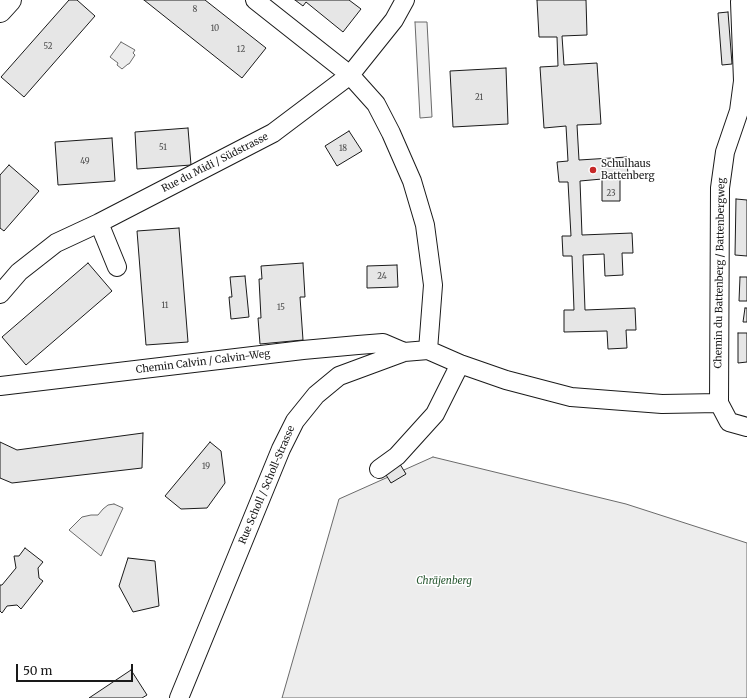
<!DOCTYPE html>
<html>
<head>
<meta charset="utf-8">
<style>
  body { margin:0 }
  #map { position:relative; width:747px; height:698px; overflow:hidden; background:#fff; font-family:Merriweather,serif }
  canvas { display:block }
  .scale { position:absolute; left:16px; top:664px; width:117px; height:18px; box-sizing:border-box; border:2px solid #1a1a1a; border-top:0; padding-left:5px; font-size:12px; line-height:14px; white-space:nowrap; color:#1a1a1a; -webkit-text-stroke:3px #fff; paint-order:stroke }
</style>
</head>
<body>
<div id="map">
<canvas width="747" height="698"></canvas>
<div class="scale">50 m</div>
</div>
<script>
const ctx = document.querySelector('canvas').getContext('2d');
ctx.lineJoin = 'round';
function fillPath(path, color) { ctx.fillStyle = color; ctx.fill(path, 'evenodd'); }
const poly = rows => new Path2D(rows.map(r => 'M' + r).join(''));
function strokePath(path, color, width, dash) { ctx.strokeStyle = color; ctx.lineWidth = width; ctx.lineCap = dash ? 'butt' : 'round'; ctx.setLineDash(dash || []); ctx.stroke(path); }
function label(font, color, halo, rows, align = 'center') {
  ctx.font = font + ' Merriweather,serif'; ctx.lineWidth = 3; ctx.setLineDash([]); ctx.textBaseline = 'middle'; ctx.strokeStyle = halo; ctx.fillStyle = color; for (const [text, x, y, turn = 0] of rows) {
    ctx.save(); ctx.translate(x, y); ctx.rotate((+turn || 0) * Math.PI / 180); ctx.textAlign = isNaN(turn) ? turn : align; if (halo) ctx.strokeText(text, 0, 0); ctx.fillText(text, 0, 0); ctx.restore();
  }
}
const built = poly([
  [415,22,427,22,432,117,420,118,415,22],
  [121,42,135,50,133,53,135,55,129,64,128,64,122,69,117,65,118,63,110,57,121,42],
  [433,457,626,504,747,543,747,698,282,698,339,499,433,457],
  [114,504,123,508,101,556,69,530,82,517,91,515,98,515,103,509,108,505,114,504]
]);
const building = poly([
  [69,0,77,0,95,16,24,97,1,77,69,0],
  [144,0,205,0,266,48,242,78,144,0],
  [295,0,349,0,361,9,343,32,306,2,303,6,295,0],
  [537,0,586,0,587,35,562,36,564,65,597,63,601,124,577,125,579,160,627,157,628,178,620,178,620,201,602,201,602,179,580,181,582,235,632,233,633,253,622,253,623,275,605,276,604,254,583,255,585,310,635,308,636,330,626,330,627,348,608,349,607,331,564,332,564,310,574,310,572,256,563,256,562,236,571,236,568,182,559,182,557,162,568,161,566,126,544,128,540,67,558,66,557,37,539,37,537,0],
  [728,12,732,64,722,65,718,13,728,12],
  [506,68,508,124,453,127,450,71,506,68],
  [188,128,191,165,137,169,135,132,188,128],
  [349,131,362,151,337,166,325,146,349,131],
  [112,138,115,181,58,185,55,142,112,138],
  [9,165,39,191,4,231,0,228,0,175,9,165],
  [736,199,747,200,747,256,735,255,736,199],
  [179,228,188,342,146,345,137,231,179,228],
  [88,263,112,291,26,365,2,337,88,263],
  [303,263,305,297,300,297,303,340,260,344,258,318,261,318,259,279,262,279,261,266,303,263],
  [397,265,398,287,367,288,367,266,397,265],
  [245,276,249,317,231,319,229,297,232,297,230,277,245,276],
  [740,277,747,277,747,301,739,301,740,277],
  [745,308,747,308,747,322,743,322,745,308],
  [738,333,747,333,747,362,738,363,738,333],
  [143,433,142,468,12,483,0,478,0,442,17,450,143,433],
  [210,442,221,451,225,483,207,508,181,509,165,496,210,442],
  [398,461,406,474,391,483,383,470,398,461],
  [25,548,43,562,38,568,39,578,43,581,21,609,17,605,7,606,2,613,0,611,0,585,2,585,16,568,14,556,19,556,25,548],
  [128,558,155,561,159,606,133,612,119,586,128,558],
  [131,670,147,695,142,698,89,698,131,670]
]);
const minor = poly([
  [255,0,350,75,376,104,391,133,412,181,425,225,433,285,428,350],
  [99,223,117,267],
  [0,294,19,272,56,243,99,223,273,133,350,75,394,20,405,0],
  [0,386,303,350,358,345,383,343,404,352],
  [719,403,720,188,725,152,739,111,743,81,740,2],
  [379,469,397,456,435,414,460,364],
  [179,698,281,449,295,421,316,395,339,376,404,352,428,350,460,364,506,380,571,397,662,404,719,403,729,422,747,427]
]);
const major = poly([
  [0,11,10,0]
]);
const markers = [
  [593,170,4,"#c62828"]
];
const numberNames = [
  ["8",195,10],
  ["10",215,29],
  ["52",48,47],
  ["12",241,50],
  ["21",479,98],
  ["51",163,148],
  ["18",343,149],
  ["49",85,162],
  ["23",611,194],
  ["24",382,277],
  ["11",165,306],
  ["15",281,308],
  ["19",206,467]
];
const streetNames = [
  ["Rue du Midi / Südstrasse",215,163,-27],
  ["Chemin du Battenberg / Battenbergweg",720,273,-89],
  ["Chemin Calvin / Calvin-Weg",203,362,-7],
  ["Rue Scholl / Scholl-Strasse",267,485,-67]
];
const poiNames = [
  ["Schulhaus",601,164],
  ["Battenberg",601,176]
];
const parkNames = [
  ["Chräjenberg",444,581]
];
fillPath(built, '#ededed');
strokePath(built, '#6a6a6a', 1);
fillPath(building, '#e6e6e6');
strokePath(building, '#1a1a1a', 1);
strokePath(minor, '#1a1a1a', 20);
strokePath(major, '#1a1a1a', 24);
strokePath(minor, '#fff', 18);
strokePath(major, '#fff', 22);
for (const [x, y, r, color] of markers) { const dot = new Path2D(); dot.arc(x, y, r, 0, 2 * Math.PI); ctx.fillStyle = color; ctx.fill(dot); strokePath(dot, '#fff', 1.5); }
label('8px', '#4d4d4d', null, numberNames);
label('10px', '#1a1a1a', '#fff', streetNames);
label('10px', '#1a1a1a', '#fff', poiNames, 'left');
label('italic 10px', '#2b5a34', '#fff', parkNames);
</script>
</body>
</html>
